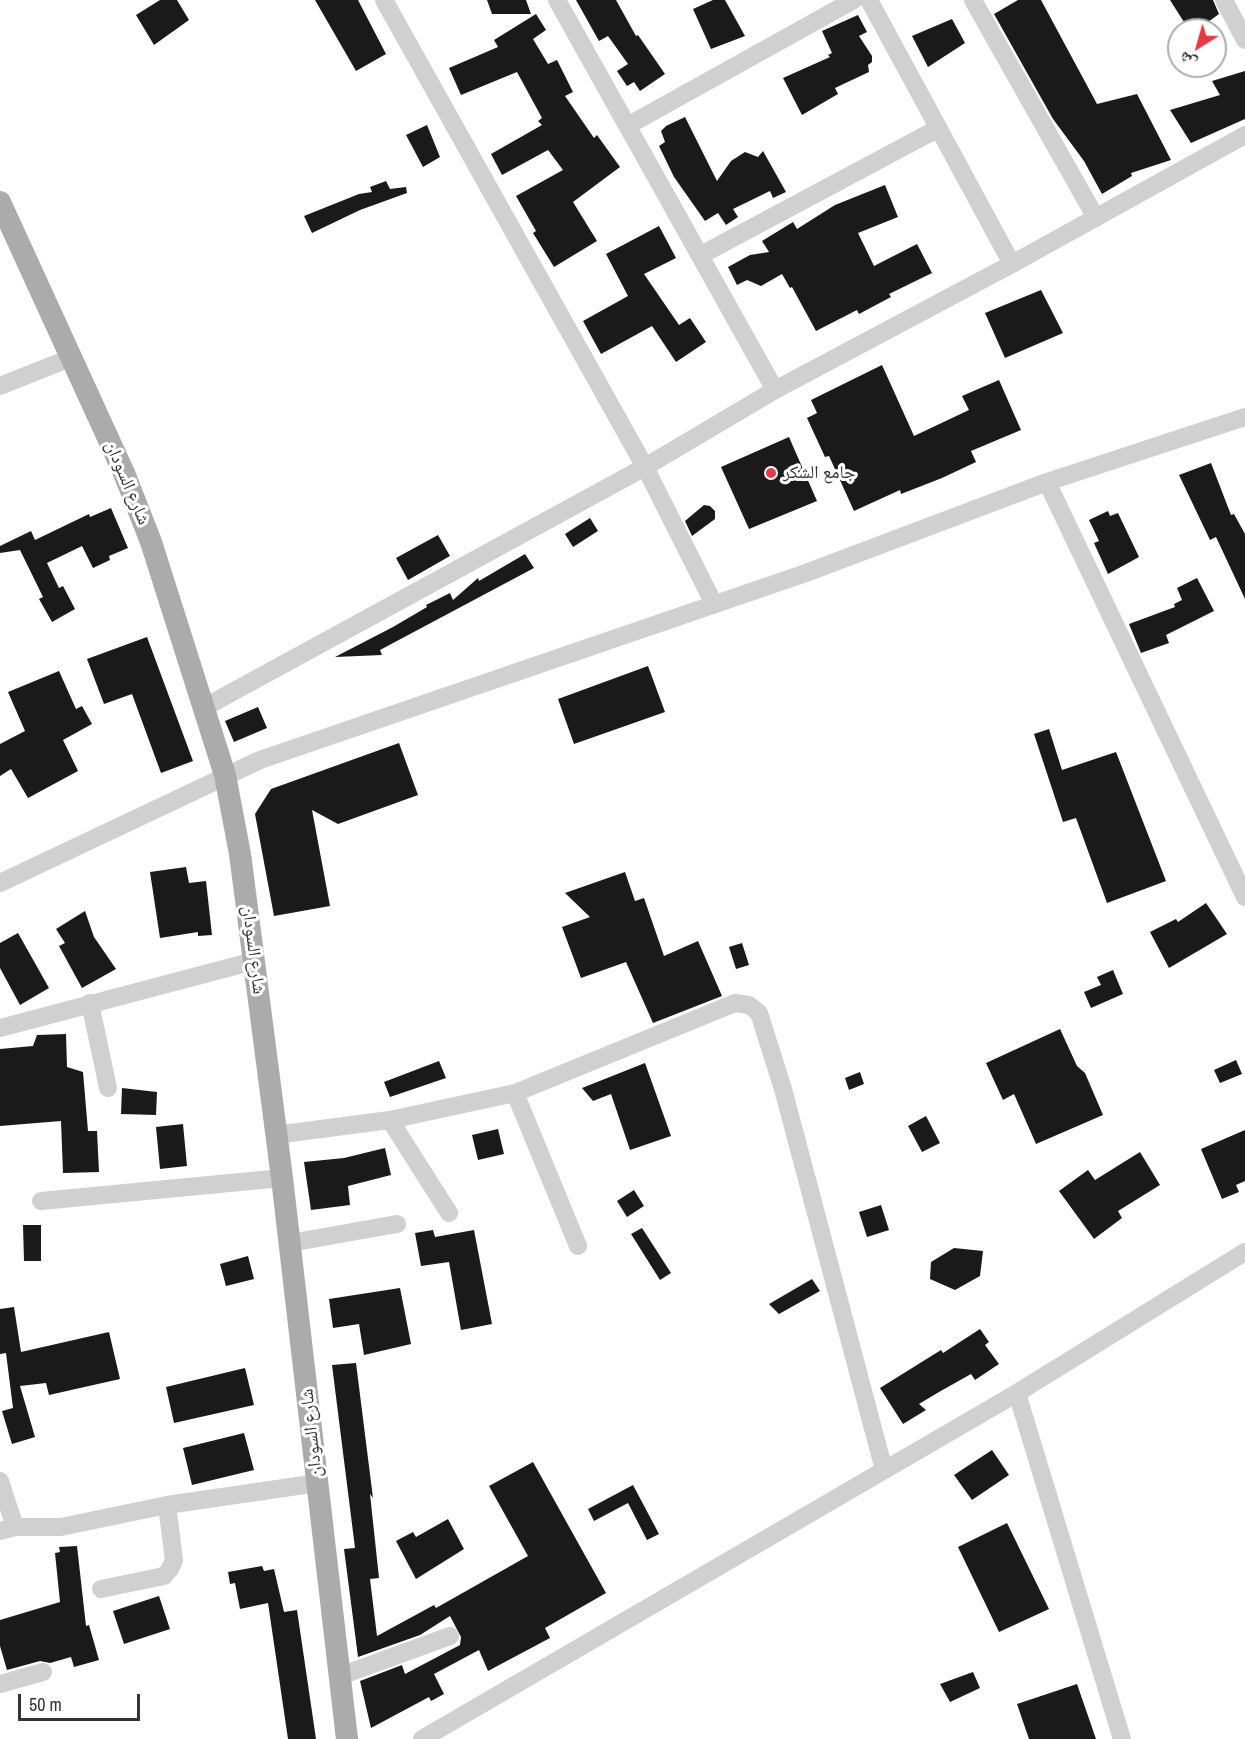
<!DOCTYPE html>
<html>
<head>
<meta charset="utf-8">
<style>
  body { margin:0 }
  #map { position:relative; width:1245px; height:1739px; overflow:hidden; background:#fff; font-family:"Archivo Narrow","Noto Naskh Arabic",sans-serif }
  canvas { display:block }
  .north { position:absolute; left:1167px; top:18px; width:60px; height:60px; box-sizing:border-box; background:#fff; border:2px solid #adadad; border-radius:50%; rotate:217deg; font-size:16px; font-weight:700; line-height:24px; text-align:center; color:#333 }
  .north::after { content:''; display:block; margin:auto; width:21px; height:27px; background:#e63946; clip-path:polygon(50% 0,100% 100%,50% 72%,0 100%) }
  .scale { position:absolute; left:18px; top:1694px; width:122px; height:27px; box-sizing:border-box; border:3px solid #333; border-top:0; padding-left:8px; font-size:18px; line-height:21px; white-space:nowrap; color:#333; -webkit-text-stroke:4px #fff; paint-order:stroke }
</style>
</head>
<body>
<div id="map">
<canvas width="1245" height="1739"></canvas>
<div class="north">ش</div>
<div class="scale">50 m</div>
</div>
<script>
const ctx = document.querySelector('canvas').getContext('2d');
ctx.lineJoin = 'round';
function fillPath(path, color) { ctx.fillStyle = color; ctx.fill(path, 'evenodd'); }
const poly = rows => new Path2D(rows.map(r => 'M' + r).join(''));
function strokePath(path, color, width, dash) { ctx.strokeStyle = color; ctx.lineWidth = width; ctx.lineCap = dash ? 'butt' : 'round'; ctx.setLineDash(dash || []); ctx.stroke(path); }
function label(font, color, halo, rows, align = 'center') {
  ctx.font = font + ' "Archivo Narrow","Noto Naskh Arabic",sans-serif'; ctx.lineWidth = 6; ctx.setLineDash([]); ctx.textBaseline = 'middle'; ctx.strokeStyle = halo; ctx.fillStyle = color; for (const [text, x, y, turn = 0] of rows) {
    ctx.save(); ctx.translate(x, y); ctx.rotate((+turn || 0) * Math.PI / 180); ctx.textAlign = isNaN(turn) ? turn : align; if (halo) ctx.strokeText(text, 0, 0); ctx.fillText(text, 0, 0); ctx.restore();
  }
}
const building = poly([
  [160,0,177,0,189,20,154,45,136,15],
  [315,0,358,0,386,54,356,71],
  [487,0,526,0,531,14,492,14],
  [576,0,616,0,636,36,638,35,665,74,640,91,634,82,627,86,617,71,628,64,608,36,599,41],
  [713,0,725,0,745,36,711,49,693,9],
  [1018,0,1041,0,1097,104,1137,94,1171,160,1131,173,1132,176,1102,194,1084,161,1053,119,994,14],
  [1170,0,1213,0,1219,14,1197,30,1189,30],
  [536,14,546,30,533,39,548,64,557,60,573,92,565,96,594,138,597,135,620,167,573,202,597,241,554,267,533,233,536,231,516,196,563,170,548,150,502,175,491,154,542,125,538,121,542,118,517,72,461,95,449,68,498,47,494,40],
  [858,15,867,32,859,36,872,56,872,62,868,65,869,72,835,88,838,94,802,115,783,78,830,57,828,55,832,53,822,31],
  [952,19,965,43,928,67,912,36],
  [1245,71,1245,119,1191,143,1170,110,1220,95,1212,81],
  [685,117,717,181,731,161,745,152,758,157,763,151,786,192,773,198,770,191,733,209,738,217,726,225,718,213,705,221,674,177,659,146,665,142,661,131,666,126],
  [427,125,440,157,423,167,406,135],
  [386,181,390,189,406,187,407,193,360,210,312,233,304,216,359,194,372,192,370,187],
  [885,185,898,217,858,233,874,266,917,244,932,273,889,294,891,297,859,314,857,310,816,331,792,287,790,288,782,274,761,286,747,280,737,285,728,267,750,255,769,252,762,241,793,222,797,229,835,205],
  [659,226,676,258,644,274,679,325,690,318,706,342,676,362,652,326,601,354,583,321,628,296,606,254],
  [1041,290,1063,333,1005,358,985,313],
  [882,365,914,436,969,410,962,396,999,380,1021,430,971,451,976,462,942,478,901,494,900,490,854,511,829,456,825,457,807,418,817,413,811,400],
  [789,437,817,501,749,529,721,467],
  [1211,463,1231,515,1234,514,1245,534,1245,599,1216,537,1210,540,1179,475],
  [704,505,710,506,715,511,715,519,692,536,685,521],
  [111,508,128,548,109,556,110,560,93,568,82,546,47,563,59,588,63,586,75,609,52,622,39,599,43,597,20,550,0,553,0,546,31,531,35,540,89,514,90,517],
  [1108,511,1110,516,1118,513,1139,557,1108,574,1094,543,1099,541,1089,520],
  [590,518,598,531,573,547,565,534],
  [438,535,450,556,408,580,396,558],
  [525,554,534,568,380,650,382,655,335,657,393,627,427,607,426,605,450,593,453,600,478,578,479,581],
  [1197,578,1214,611,1166,635,1169,643,1141,653,1129,624,1175,607,1174,604,1182,600,1177,588],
  [147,637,193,761,161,773,132,694,104,704,87,659],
  [648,666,665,712,574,744,558,699],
  [59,671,76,709,82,706,92,724,63,740,78,771,28,798,11,769,0,776,0,744,25,731,8,692],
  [258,707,267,728,234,742,225,721],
  [1049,729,1062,770,1116,752,1166,881,1107,903,1076,818,1063,822,1034,734],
  [399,743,418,795,338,824,312,810,330,906,274,916,255,814,271,789],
  [186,867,189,883,206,881,212,935,198,936,198,932,160,938,150,872],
  [625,872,635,901,644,898,664,956,698,941,722,996,653,1023,626,962,581,978,562,927,590,917,565,893],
  [1206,903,1227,934,1169,968,1150,932,1176,919,1178,922],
  [85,911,94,937,116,969,82,988,59,946,65,943,56,929],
  [18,933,49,988,20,1005,0,968,0,943],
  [742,943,749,965,736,969,729,947],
  [1113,970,1123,994,1091,1008,1084,992,1101,985,1097,977],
  [1060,1029,1077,1066,1085,1073,1103,1115,1036,1144,1014,1094,1003,1100,986,1063],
  [66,1034,67,1067,83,1072,88,1131,97,1131,99,1172,63,1173,61,1121,0,1126,0,1049,33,1046,37,1035],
  [1236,1060,1242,1074,1220,1083,1214,1070],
  [439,1061,446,1078,390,1097,384,1082],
  [645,1063,671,1136,630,1150,611,1094,593,1101,582,1088],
  [860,1072,864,1084,849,1090,845,1078],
  [122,1088,157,1092,156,1115,121,1114],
  [926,1116,940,1143,922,1152,908,1126],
  [183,1124,187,1166,160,1169,156,1127],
  [498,1129,504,1154,478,1160,472,1135],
  [1245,1130,1245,1181,1236,1185,1239,1192,1222,1199,1201,1149],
  [385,1148,391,1175,348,1186,350,1205,311,1210,304,1162,344,1158],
  [1140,1152,1160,1185,1118,1211,1122,1218,1094,1239,1059,1191,1088,1170,1095,1180],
  [634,1190,644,1206,627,1217,617,1201],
  [881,1205,889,1230,867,1237,859,1212],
  [23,1225,41,1225,41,1261,24,1261],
  [642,1228,671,1273,660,1280,631,1234],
  [433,1230,435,1237,474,1230,492,1324,461,1330,449,1262,421,1266,415,1233],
  [954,1248,983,1251,980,1276,955,1290,930,1279,931,1262],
  [248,1256,254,1279,226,1286,220,1264],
  [812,1279,820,1291,779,1314,769,1304],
  [400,1288,411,1344,364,1355,359,1324,333,1328,329,1299],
  [14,1307,21,1352,109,1332,120,1379,49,1395,46,1383,20,1386,35,1437,12,1444,2,1411,13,1408,6,1353,0,1354,0,1309],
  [980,1329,989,1342,985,1345,999,1364,975,1380,971,1374,939,1392,919,1404,926,1410,903,1424,880,1388,941,1350,943,1353],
  [356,1363,373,1498,370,1494,379,1578,370,1579,377,1636,434,1605,436,1608,528,1556,489,1486,533,1462,606,1593,545,1628,550,1638,488,1671,479,1650,434,1674,444,1694,431,1701,429,1697,371,1728,360,1681,402,1665,405,1674,460,1645,461,1637,450,1616,420,1635,358,1657,344,1549,355,1548,332,1365],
  [245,1368,254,1405,174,1423,166,1387],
  [244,1433,254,1470,192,1485,183,1448],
  [992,1450,1009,1475,972,1500,954,1475],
  [633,1485,659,1534,647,1540,628,1503,594,1521,588,1509],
  [448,1519,464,1549,416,1579,396,1541,413,1532,416,1537],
  [1007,1523,1049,1609,999,1632,958,1547],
  [77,1546,86,1626,89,1625,99,1660,74,1667,71,1657,50,1663,40,1661,7,1670,0,1646,0,1620,60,1602,55,1553,60,1552,59,1547],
  [262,1566,264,1571,274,1569,284,1612,297,1610,316,1739,288,1739,268,1603,240,1609,235,1583,230,1584,228,1572],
  [159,1596,170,1629,124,1644,113,1611],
  [973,1672,980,1688,950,1702,940,1684],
  [1077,1684,1096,1739,1029,1739,1017,1704]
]);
const minor = poly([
  [384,0,645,467,714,604],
  [557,0,775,390],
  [869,0,1012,264],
  [973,0,1096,218],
  [1224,0,1245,40],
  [629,125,854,0],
  [701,255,937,129],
  [0,386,73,357],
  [1047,482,1245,897],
  [205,707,645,467,775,390,1012,264,1245,135],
  [0,883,260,760,806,573,1047,482,1245,417],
  [90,1003,108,1088],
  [0,1028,254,961],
  [515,1093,578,1246],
  [390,1120,449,1213],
  [275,1135,390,1120,515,1093,735,1003,749,1005,759,1013,783,1089,884,1470],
  [41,1201,282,1178],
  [290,1243,397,1224],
  [1017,1393,1122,1739],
  [0,1481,15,1527],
  [0,1531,15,1527,61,1527,167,1505,318,1483],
  [101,1589,164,1576,170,1569,174,1560,167,1505],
  [340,1676,450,1636],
  [0,1684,43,1672],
  [422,1739,1017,1393,1245,1252]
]);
const major = poly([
  [0,202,124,473,151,542,225,775,240,854,282,1178,347,1739]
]);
const markers = [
  [771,473,6,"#e63946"]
];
const poiNames = [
  ["جامع الشكر",783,473]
];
const streetNames = [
  ["شارع السودان",127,483,67],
  ["شارع السودان",253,950,83],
  ["شارع السودان",312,1433,-96]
];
fillPath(building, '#1a1a1a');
strokePath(minor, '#d0d0d0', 18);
strokePath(major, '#ababab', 22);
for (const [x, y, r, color] of markers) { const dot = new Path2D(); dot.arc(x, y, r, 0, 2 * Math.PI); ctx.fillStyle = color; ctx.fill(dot); strokePath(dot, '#fff', 2); }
label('18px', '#333', '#fff', poiNames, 'left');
label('18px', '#333', '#fff', streetNames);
</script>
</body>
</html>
